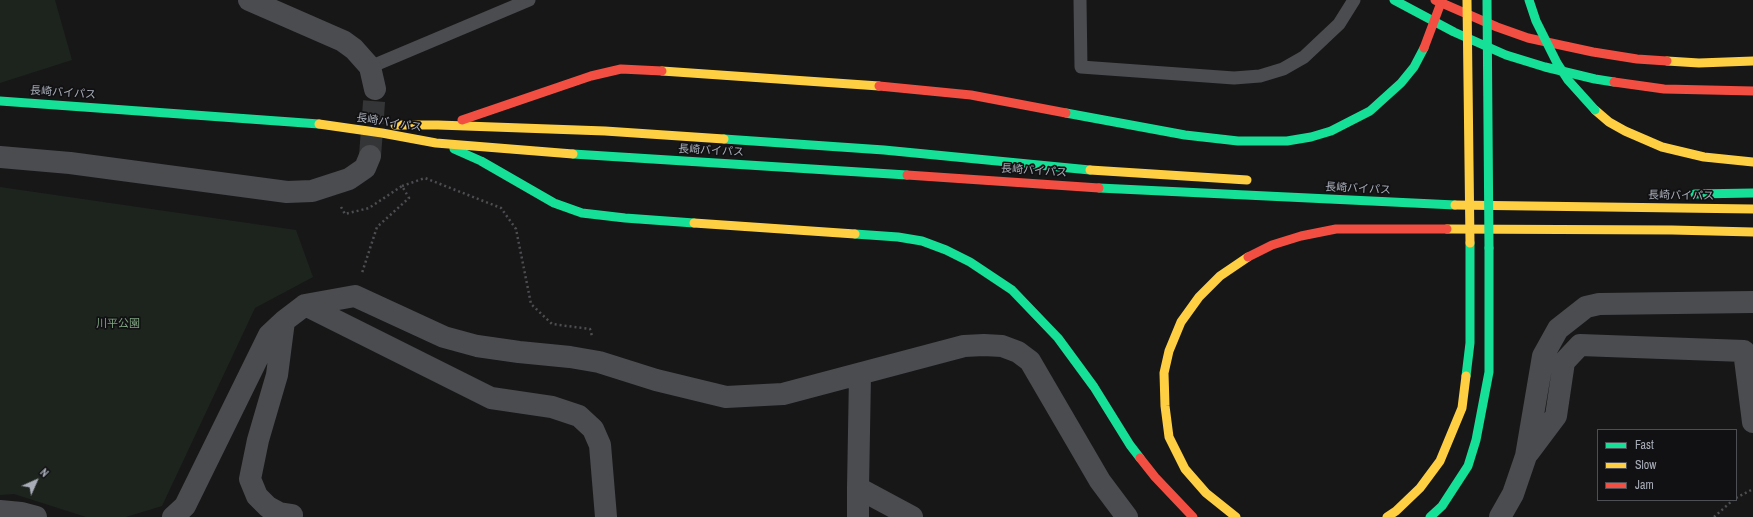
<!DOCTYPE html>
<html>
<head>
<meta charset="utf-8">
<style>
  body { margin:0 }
  #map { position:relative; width:1753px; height:517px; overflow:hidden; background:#171717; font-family:"Archivo Narrow",sans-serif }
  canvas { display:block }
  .legend { position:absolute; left:1597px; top:429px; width:140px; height:72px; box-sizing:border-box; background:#111113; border:1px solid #4d4f55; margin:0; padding:5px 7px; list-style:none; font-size:12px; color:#a8adb8 }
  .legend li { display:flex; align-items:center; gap:8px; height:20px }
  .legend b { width:20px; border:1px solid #4d4f55 }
  .north { position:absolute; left:16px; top:461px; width:40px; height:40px; -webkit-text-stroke:3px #111113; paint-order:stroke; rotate:45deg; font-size:11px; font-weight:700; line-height:16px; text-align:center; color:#a8adb8 }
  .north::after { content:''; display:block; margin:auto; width:14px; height:18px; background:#a8adb8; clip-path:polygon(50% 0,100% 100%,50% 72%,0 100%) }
</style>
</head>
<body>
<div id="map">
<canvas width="1753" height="517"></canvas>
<ul class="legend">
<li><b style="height:5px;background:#16e098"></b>Fast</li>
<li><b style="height:5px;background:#ffcf43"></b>Slow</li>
<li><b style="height:5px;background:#f24e42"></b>Jam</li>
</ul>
<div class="north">N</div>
</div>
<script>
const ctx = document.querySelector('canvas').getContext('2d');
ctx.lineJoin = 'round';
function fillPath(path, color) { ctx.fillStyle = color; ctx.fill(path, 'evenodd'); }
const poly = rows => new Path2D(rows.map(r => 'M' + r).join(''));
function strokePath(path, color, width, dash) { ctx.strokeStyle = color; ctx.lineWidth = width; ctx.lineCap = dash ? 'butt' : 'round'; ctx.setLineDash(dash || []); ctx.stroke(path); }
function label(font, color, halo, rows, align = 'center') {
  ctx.font = font + ' "Archivo Narrow","Noto Sans JP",sans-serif'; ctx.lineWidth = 3.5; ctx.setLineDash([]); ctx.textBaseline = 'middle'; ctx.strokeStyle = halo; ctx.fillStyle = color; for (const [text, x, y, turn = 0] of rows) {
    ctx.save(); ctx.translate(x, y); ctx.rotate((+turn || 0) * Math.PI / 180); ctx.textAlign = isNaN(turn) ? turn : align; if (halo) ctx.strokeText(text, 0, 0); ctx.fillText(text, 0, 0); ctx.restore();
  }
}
const green = poly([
  [0,0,55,0,72,60,0,83],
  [0,187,296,230,313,277,255,308,162,506,126,517,86,517,14,494,0,495]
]);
const streetTunnel = poly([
  [370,156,375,89]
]);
const path = poly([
  [402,186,425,178,501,208,516,229,531,304,552,324,590,329,592,336],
  [341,207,345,214,369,208,402,186,409,198,377,227,362,273],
  [1736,498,1753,489],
  [1714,517,1733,500]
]);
const lane = poly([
  [1080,0,1081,67,1234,78,1260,76,1283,69,1304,57,1339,24,1354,0],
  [370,67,529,0]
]);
const street = poly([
  [249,0,343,41,354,49,370,67,375,89],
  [0,157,70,163,287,192,312,191,349,179,365,168,370,156],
  [305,305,491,398,552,407,579,416,593,429,600,445,606,517],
  [284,321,277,375,258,440,250,479,257,496,268,507,279,513,292,515],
  [860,375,858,488,912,517],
  [1529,452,1556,416,1564,362,1580,345,1744,351,1753,422],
  [0,511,21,513,36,517],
  [173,517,185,506,269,335,284,321,305,305,355,296,444,337,477,346,519,352,570,357,599,362,656,380,726,397,783,394,964,346,984,345,1002,346,1018,352,1030,361,1100,481,1127,517],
  [858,517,858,488],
  [1500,517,1513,494,1526,456,1543,356,1558,329,1586,307,1599,304,1753,302]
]);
const fast = poly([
  [1394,0,1454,32,1506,55,1545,67,1595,79,1614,82],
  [0,101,319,124],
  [1066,113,1185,135,1238,141,1287,141,1311,137,1331,131,1370,111,1401,83,1414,67,1424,48],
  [724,139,884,150,1090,170],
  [454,149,481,161,554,203,582,213,625,218,694,223],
  [573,154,907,175],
  [1099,188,1455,205],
  [1695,194,1753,193],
  [855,234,898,237,922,241,946,250,970,262,1012,290,1058,338,1094,387,1130,445,1140,458],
  [1466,376,1470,343,1470,243],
  [1430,517,1442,506,1468,466,1476,440,1489,372,1489,248]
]);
const slow = poly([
  [1667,61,1699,63,1753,61],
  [662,71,879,86],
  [1595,110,1609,122,1625,131,1662,147,1704,157,1753,162],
  [319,124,382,133,436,143,573,154],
  [395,125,438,125,605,131,724,139],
  [1090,170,1247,180],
  [1455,205,1753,209],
  [694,223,855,234],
  [1447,229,1672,230,1753,232],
  [1236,517,1206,493,1185,469,1169,437,1165,406,1164,373,1169,351,1181,322,1199,297,1220,276,1248,257],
  [1387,517,1396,511,1420,488,1440,461,1462,408,1466,376]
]);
const jam = poly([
  [1435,0,1497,27,1528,38,1593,52,1637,59,1667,61],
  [1614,82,1664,89,1753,91],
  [879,86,971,95,1066,113],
  [462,120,591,76,621,69,662,71],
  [907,175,1099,188],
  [1248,257,1272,245,1301,236,1336,229,1447,229],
  [1140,458,1155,477,1193,517]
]);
const fastBridge = poly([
  [1487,0,1489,248],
  [1529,0,1536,21,1557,63,1568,80,1595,110]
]);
const slowBridge = poly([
  [1467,0,1470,243]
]);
const jamBridge = poly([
  [1424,48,1442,0]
]);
const streetNames = [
  ["長崎バイパス",63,93,4],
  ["長崎バイパス",389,123,9],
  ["長崎バイパス",711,151,3],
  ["長崎バイパス",1034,171,4],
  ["長崎バイパス",1358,189,3],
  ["長崎バイパス",1681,196,1]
];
const parkNames = [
  ["川平公園",118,324]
];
fillPath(green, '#1d241e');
strokePath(streetTunnel, '#343537', 22, [22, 11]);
strokePath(path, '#4d4e52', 2.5, [2, 3]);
strokePath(lane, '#4b4c50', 13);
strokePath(street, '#4b4c50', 22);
strokePath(fast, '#16e098', 9);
strokePath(slow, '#ffcf43', 9);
strokePath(jam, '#f24e42', 9);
strokePath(fastBridge, '#16e098', 9);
strokePath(slowBridge, '#ffcf43', 9);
strokePath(jamBridge, '#f24e42', 9);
label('11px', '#a8adb8', '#111113', streetNames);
label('11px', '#7fa381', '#111113', parkNames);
</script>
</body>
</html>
